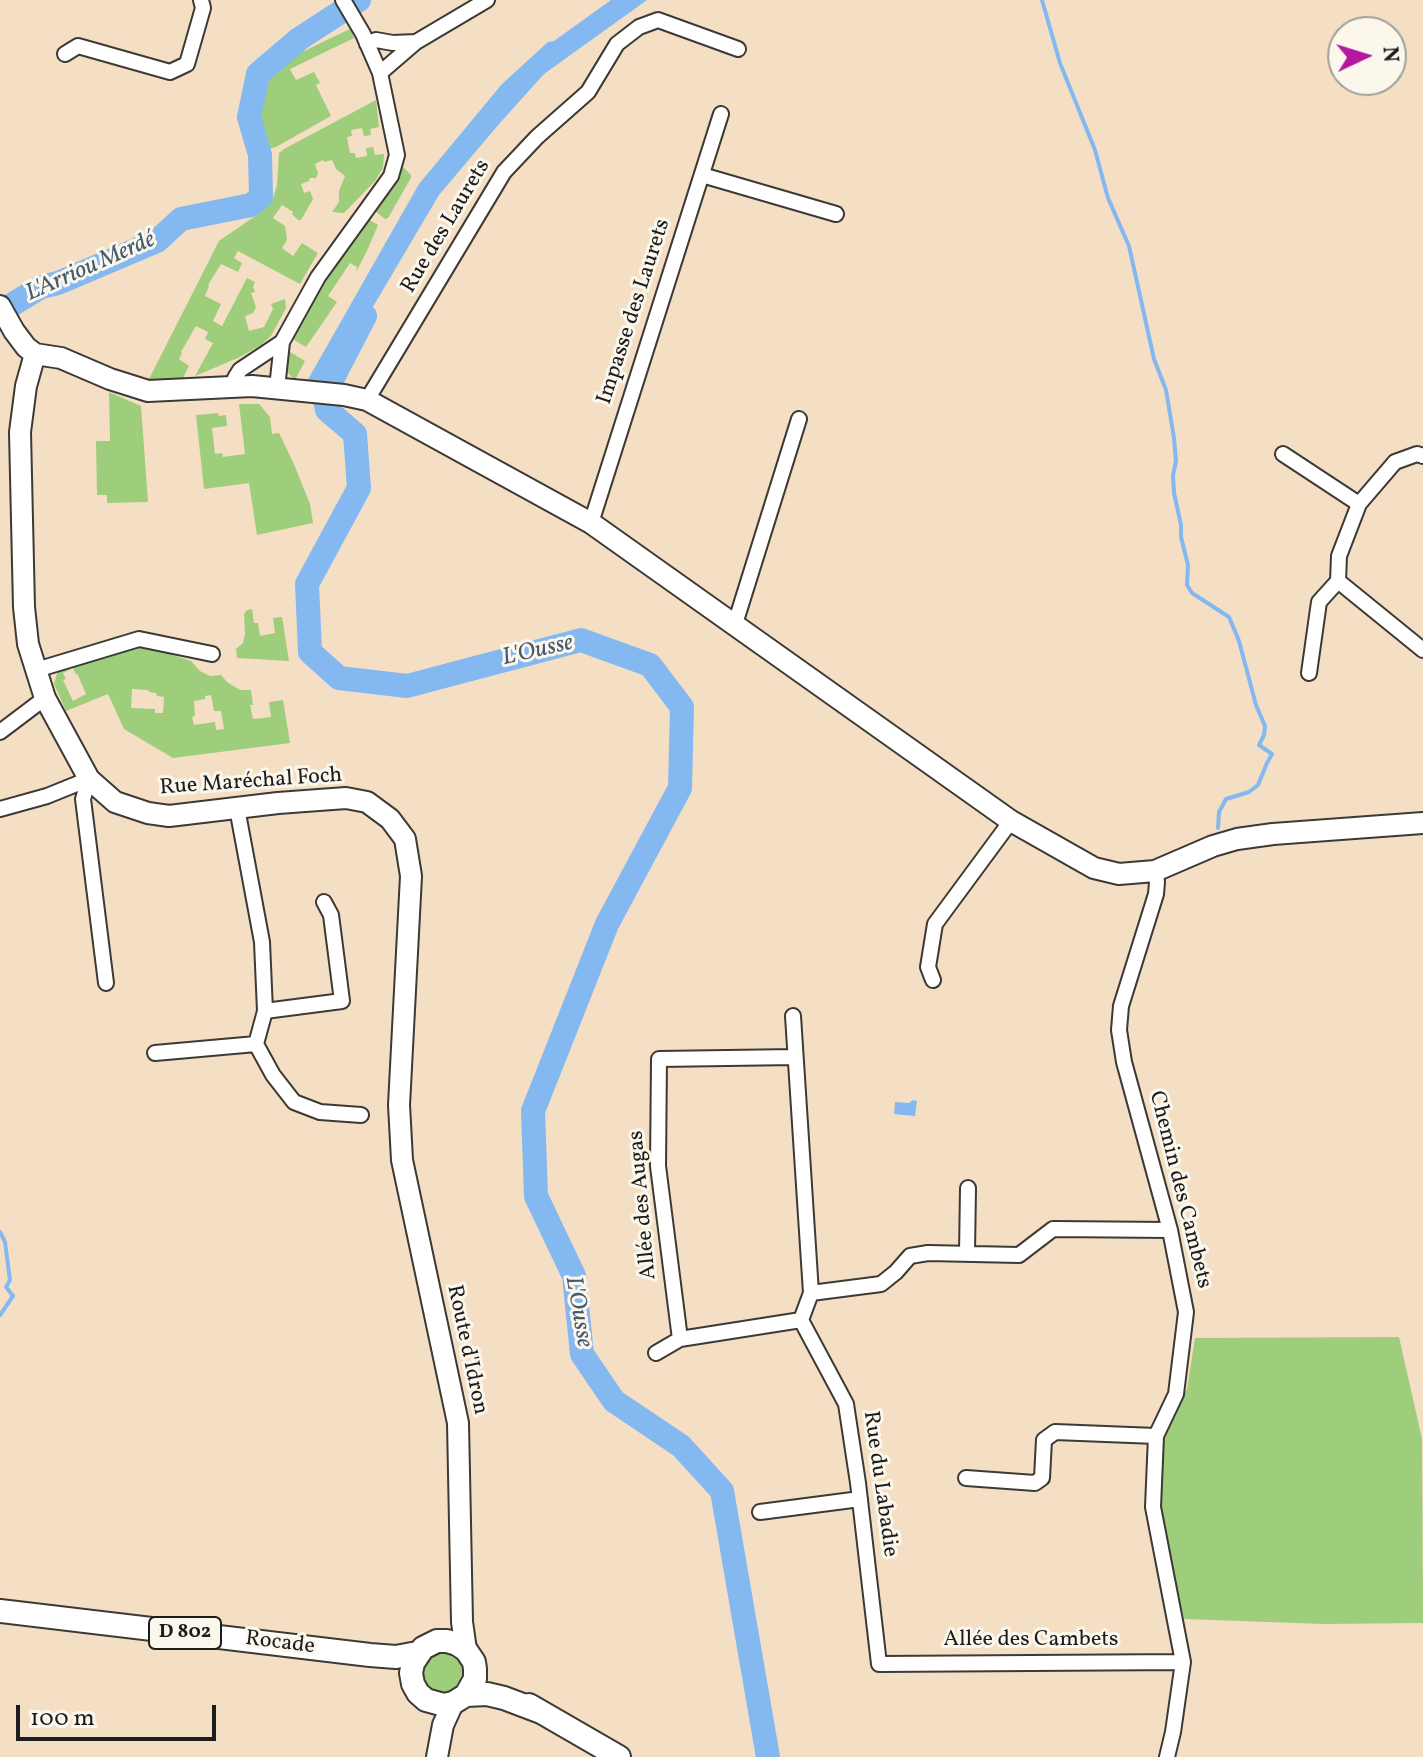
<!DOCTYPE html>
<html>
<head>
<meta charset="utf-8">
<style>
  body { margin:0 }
  #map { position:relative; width:1423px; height:1757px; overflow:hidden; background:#f5dfc4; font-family:Vollkorn,serif }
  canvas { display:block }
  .north { position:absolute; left:1327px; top:16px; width:80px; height:80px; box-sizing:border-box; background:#fbf7ec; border:2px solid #a29f99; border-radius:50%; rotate:86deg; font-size:22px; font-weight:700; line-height:32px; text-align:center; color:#1c1c1c }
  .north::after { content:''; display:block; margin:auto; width:28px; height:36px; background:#b5179e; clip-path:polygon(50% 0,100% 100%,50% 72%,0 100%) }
  .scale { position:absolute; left:16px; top:1705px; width:200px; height:36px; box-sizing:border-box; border:4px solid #1c1c1c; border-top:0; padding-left:10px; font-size:24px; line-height:28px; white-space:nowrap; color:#1c1c1c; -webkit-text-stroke:6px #fbf7ec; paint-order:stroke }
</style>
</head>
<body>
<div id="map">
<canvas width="1423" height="1757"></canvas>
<div class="north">N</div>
<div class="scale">100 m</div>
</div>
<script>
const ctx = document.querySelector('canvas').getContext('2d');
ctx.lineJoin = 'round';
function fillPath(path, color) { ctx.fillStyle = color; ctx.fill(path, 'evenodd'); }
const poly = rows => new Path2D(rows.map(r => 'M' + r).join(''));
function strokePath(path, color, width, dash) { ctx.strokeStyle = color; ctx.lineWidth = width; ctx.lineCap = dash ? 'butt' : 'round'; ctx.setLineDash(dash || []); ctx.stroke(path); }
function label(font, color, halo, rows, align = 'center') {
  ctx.font = font + ' Vollkorn,serif'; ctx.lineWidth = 6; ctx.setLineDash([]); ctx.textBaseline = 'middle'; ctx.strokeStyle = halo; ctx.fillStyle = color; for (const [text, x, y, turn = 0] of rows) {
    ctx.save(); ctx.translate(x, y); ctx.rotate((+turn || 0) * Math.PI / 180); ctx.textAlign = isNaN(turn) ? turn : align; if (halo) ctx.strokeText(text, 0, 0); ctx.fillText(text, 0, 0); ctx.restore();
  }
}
const green = poly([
  [350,29,354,38,290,69,296,80,314,72,320,83,316,85,331,116,276,147,268,149,258,111,267,81,283,61],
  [376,100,379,127,370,129,371,135,364,136,362,128,351,130,352,136,347,137,350,153,355,153,356,158,367,156,366,148,373,147,375,155,384,154,383,168,375,181,344,213,332,212,339,202,339,191,345,176,336,169,332,160,325,162,323,160,315,164,318,173,316,178,310,178,309,181,301,184,304,193,310,191,313,199,301,220,298,220,292,214,293,212,282,205,273,218,285,226,287,240,282,248,293,256,302,243,318,253,300,284,238,251,234,258,242,263,238,272,221,264,208,285,209,286,205,296,221,304,213,321,222,326,247,278,255,282,253,287,255,292,251,293,256,307,253,313,245,316,249,331,264,327,273,309,271,304,285,299,286,308,271,336,261,345,240,357,195,376,213,343,205,339,208,332,196,326,181,352,182,353,179,359,189,366,182,380,149,379,219,241,258,214,273,198,277,185,279,153,284,149],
  [403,167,411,175,411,178,388,218,385,219,375,211],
  [368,219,378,225,367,251,356,272,357,267,350,263,328,296,337,302,306,347,291,338,325,279],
  [287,350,305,361,295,380,289,374,285,366],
  [109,392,141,406,148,502,107,503,107,495,97,495,96,441,110,441],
  [239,404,259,404,270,417,272,434,279,433,293,462,310,504,313,523,257,535,249,483,204,489,196,415,218,413,219,416,226,415,227,426,212,428,215,454,222,453,223,457,245,454],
  [252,609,254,623,258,623,260,636,275,633,273,618,282,617,289,661,237,658,236,649,243,643,245,634,244,614,247,610],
  [142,645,191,661,200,671,210,676,221,675,227,682,240,690,251,690,253,705,250,705,253,719,271,717,269,702,283,700,290,743,173,758,124,729,108,694,66,711,54,684,58,670],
  [73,668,76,675,77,673,86,694,73,701,63,680,66,679,63,673],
  [132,689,148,690,149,692,156,693,157,696,164,697,163,713,155,713,155,709,131,708],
  [211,695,214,711,221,711,224,729,216,730,215,722,194,725,192,717,195,716,194,701,205,699,205,696],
  [1399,1337,1422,1439,1423,1623,1324,1624,1184,1619,1159,1511,1160,1433,1187,1389,1195,1338],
  [446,1646,468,1666,459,1689,444,1695,428,1689,423,1683,421,1660]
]);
const water = poly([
  [611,0,647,0,544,74,499,124,439,195,345,354,340,387,306,383,419,184,502,84,548,42,554,41],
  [913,1100,917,1101,915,1116,894,1114,895,1102,909,1103]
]);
const stream = poly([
  [1042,0,1060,63,1095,150,1108,198,1129,246,1154,359,1166,390,1174,438,1176,461,1173,475,1174,493,1181,525,1181,537,1188,565,1187,585,1192,593,1229,617,1239,641,1256,705,1265,726,1264,735,1259,745,1272,754,1267,763,1258,785,1249,792,1226,799,1219,812,1218,828],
  [0,1232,5,1242,10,1280,6,1287,13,1296,0,1315]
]);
const river = poly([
  [0,312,41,287,58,283,157,241,181,219,251,205,261,197,260,155,249,117,258,74,299,39,359,0],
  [365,316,324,395,327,410,355,434,359,488,307,584,310,652,339,678,407,686,581,640,650,665,682,707,680,788,607,924,533,1111,536,1196,574,1276,582,1354,614,1401,681,1446,722,1491,768,1757]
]);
const street = poly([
  [367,44,376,40,393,43,416,42],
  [65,54,78,46,170,72,187,64,203,8,201,0],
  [380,73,416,42,487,0],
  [702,175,836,214],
  [233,386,235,378,240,370,282,342],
  [277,388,282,342,318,277,391,176,397,155,380,73,363,34,343,0],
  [367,400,504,172,537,137,588,92,617,44,639,27,658,20,738,49],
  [1283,454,1359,504],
  [1423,456,1417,454,1395,462,1359,504,1339,556,1338,581,1423,650],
  [591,523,721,114],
  [735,624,799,419],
  [37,673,46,667,139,639,212,654],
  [1309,673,1319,602,1338,581],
  [0,732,45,698],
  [89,779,83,799,106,983],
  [237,808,262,942,265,1011,256,1044,273,1075,294,1102,320,1112,361,1115],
  [0,809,47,796,89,779],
  [1155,871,1157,882,1156,894,1121,1006,1119,1030,1124,1062,1170,1230,1186,1312,1176,1394,1156,1436,1153,1507,1183,1662,1173,1732,1167,1757],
  [933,980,928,967,935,924,1011,821],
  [265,1011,342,1001,331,915,324,902],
  [793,1016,811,1293],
  [155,1053,256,1044],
  [967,1253,968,1188],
  [801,1320,846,1404,858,1483,879,1664,1183,1662],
  [680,1339,658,1166,659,1059,795,1057],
  [656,1353,680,1339,801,1320,811,1293,881,1284,896,1272,910,1256,928,1253,1019,1255,1053,1229,1170,1230],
  [966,1478,1035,1483,1042,1478,1044,1440,1055,1432,1156,1436],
  [760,1512,860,1499]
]);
const secondary = poly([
  [0,306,14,331,26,347,35,354],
  [35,354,26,386,20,432,24,607,28,644,45,698,89,779,115,802,148,813,169,816,278,803,346,798,367,802,390,819,405,839,411,876,399,1105,402,1160,458,1423,462,1622,466,1650],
  [35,354,61,358,110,379,148,391,252,386,344,395,367,400,591,523,1011,821,1094,868,1119,874,1155,871,1213,846,1237,839,1273,834,1423,823],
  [437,1757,443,1725,453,1703]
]);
const primary = poly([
  [0,1611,370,1655,396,1657,417,1653],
  [466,1695,475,1679,475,1669,474,1662,466,1650,457,1644,447,1641,437,1641,423,1648,413,1663,411,1673,413,1684,418,1693,426,1700,444,1705,453,1703,466,1695,487,1694,504,1698,541,1712],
  [529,1705,619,1757]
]);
const shields = [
  [185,1633,72]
];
const shieldNames = [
  ["D 802",185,1633]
];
const streetNames = [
  ["Rue des Laurets",447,227,-59],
  ["Impasse des Laurets",635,312,-72],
  ["Rue Maréchal Foch",251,783,-4],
  ["Chemin des Cambets",1179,1190,76],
  ["Allée des Augas",644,1205,-95],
  ["Route d'Idron",466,1350,78],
  ["Rue du Labadie",879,1484,82],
  ["Allée des Cambets",1031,1641],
  ["Rocade",280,1644,7]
];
const waterNames = [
  ["L'Arriou Merdé",91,268,-24],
  ["L'Ousse",538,652,-13],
  ["L'Ousse",577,1312,80]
];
fillPath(green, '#9ecd7b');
fillPath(water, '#83b8f1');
strokePath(stream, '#83b8f1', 4);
strokePath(river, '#83b8f1', 24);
strokePath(street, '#3d3935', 18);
strokePath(secondary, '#3d3935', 24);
strokePath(primary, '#3d3935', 26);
strokePath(street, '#fff', 14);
strokePath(secondary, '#fff', 20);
strokePath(primary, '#fff', 22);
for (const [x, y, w] of shields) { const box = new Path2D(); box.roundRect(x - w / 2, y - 16, w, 32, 6); ctx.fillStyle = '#fbf7ec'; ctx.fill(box); strokePath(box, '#1c1c1c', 2); }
label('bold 20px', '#1c1c1c', null, shieldNames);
label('22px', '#1c1c1c', '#fbf7ec', streetNames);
label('italic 24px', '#455a71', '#fbf7ec', waterNames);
</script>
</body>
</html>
